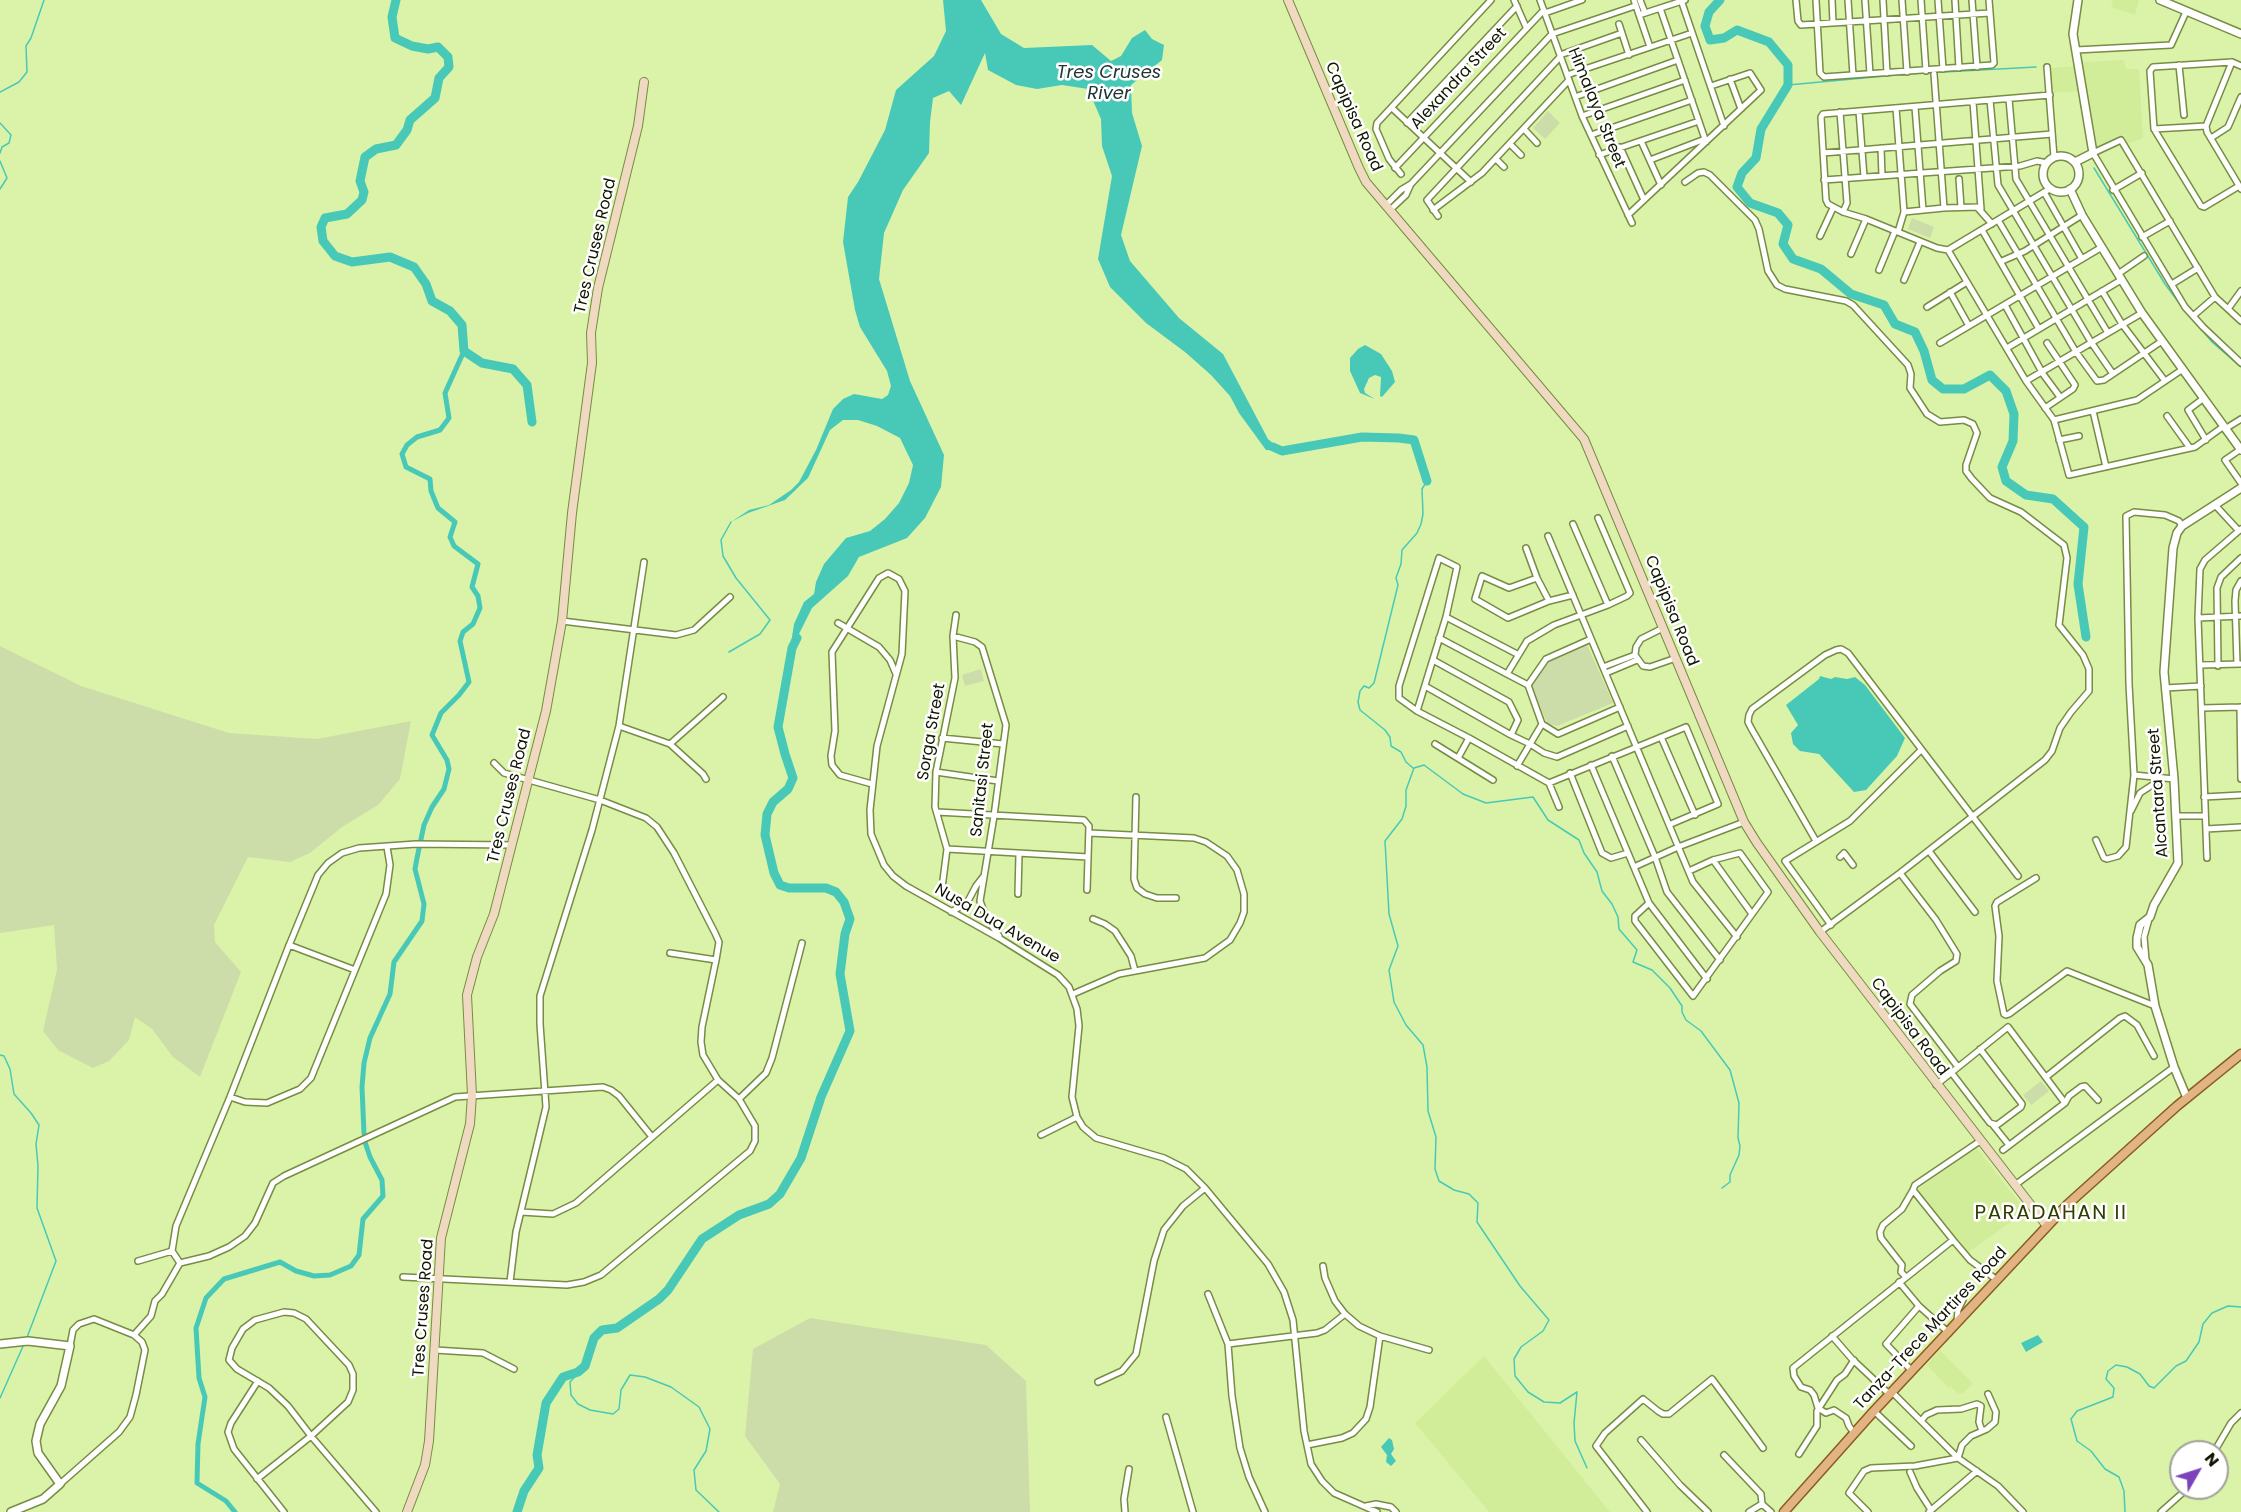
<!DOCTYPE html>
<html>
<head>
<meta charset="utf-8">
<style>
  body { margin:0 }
  #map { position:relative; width:2241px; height:1512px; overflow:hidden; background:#dbf3a8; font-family:Poppins,sans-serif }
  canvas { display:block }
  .north { position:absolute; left:2169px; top:1440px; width:60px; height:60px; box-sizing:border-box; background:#fff; border:2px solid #9fa299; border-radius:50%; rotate:51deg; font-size:16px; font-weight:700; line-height:24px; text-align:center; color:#0f1600 }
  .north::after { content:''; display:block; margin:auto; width:21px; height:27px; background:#7d44ba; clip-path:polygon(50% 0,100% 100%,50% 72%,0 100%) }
</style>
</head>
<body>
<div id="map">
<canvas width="2241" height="1512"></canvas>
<div class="north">N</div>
</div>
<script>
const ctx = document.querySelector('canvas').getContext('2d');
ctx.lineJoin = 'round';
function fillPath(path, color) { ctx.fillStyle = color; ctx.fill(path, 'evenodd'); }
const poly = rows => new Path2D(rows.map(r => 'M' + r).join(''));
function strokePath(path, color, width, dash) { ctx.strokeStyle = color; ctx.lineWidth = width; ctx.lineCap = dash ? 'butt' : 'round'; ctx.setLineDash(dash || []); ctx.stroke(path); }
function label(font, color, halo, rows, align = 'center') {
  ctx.font = font + ' Poppins,sans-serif'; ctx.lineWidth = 5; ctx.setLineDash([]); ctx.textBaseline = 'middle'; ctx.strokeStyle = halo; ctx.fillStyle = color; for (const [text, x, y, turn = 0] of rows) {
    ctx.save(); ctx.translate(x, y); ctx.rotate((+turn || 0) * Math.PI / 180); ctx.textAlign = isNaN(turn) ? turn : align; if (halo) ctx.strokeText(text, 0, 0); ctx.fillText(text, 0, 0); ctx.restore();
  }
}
const built = poly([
  [2113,0,2139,0,2135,15,2111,7],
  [2124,60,2126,69,2139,69,2143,138,2127,144,2124,135,2094,151,2082,62],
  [2077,66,2080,91,2051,93,2049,68],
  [1976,1147,2026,1211,1966,1254,1917,1190],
  [1940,1350,1973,1384,1962,1394,1958,1394,1950,1386,1948,1387,1927,1365],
  [1484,1356,1610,1512,1489,1512,1415,1423]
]);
const green = poly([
  [1548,111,1560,123,1545,139,1533,128],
  [1912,218,1934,227,1930,238,1908,229],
  [1586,642,1613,703,1557,726,1547,723,1531,685,1546,661],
  [0,646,81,686,229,733,317,739,411,721,400,779,378,805,342,827,310,853,290,862,248,857,214,925,215,942,241,972,200,1077,173,1057,152,1029,135,1017,129,1040,109,1061,93,1068,58,1050,43,1031,57,969,54,925,0,933],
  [981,669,984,681,965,686,962,675],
  [2041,1081,2049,1091,2031,1105,2023,1095],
  [810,1318,986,1345,1026,1381,1030,1512,773,1512,780,1484,745,1436,753,1349]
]);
const water = poly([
  [943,0,981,0,1001,34,1024,48,1092,45,1111,61,1121,56,1132,38,1145,30,1152,39,1164,45,1162,60,1131,85,1132,113,1142,146,1121,235,1130,261,1179,318,1223,354,1268,439,1282,451,1266,450,1239,413,1230,396,1211,375,1185,352,1146,323,1110,287,1098,259,1112,176,1102,146,1101,119,1088,89,1062,85,1037,89,1016,85,988,70,985,53,961,105,949,91,933,98,930,122,929,153,903,190,884,233,879,279,910,381,944,455,941,487,925,518,907,538,859,557,848,576,812,608,792,648,778,727,794,624,804,602,814,594,816,582,824,564,846,538,870,531,885,519,899,503,909,483,913,465,900,438,877,426,858,420,843,420,830,430,808,478,785,500,748,513,731,522,749,510,769,505,791,490,799,482,816,450,833,409,843,399,854,394,882,399,888,395,891,386,887,371,860,327,855,310,843,242,848,197,858,182,885,130,896,90,934,56,946,31],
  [1365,345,1381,354,1392,371,1395,382,1382,397,1380,396,1381,377,1375,375,1369,378,1364,389,1365,393,1375,399,1360,393,1350,371,1350,358,1358,349],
  [1820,676,1831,679,1835,677,1847,679,1855,677,1865,685,1905,738,1897,756,1866,790,1854,792,1819,754,1800,751,1793,744,1791,733,1798,725,1786,705,1819,679],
  [2038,1335,2043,1342,2026,1352,2021,1343],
  [1389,1438,1392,1440,1394,1449,1391,1454,1396,1461,1391,1466,1386,1462,1387,1455,1381,1447]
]);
const stream = poly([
  [1788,85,1907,74,2036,67],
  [0,92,19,82,27,72,26,46,31,38,44,0],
  [2080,99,2083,115],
  [0,123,11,135,9,143,2,147,0,153],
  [0,161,7,178,0,189],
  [2094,168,2165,284,2182,307],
  [2185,310,2212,342,2241,367],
  [729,652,760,634,770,620,736,578,723,556,721,540,731,522],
  [1413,768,1406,762,1401,752,1391,746,1390,737,1385,730,1360,710,1358,702,1360,691,1364,686,1369,688,1374,683,1398,585,1396,578,1401,564,1402,550,1417,533,1421,524,1423,514,1422,489,1427,481],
  [1414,768,1406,790,1406,806,1402,819,1385,841,1389,914,1398,946,1389,970,1394,1002,1406,1025,1423,1045,1427,1067,1428,1111,1436,1137,1435,1169,1439,1181,1454,1190,1469,1194,1478,1203,1477,1222,1520,1286,1549,1320,1543,1331,1521,1347,1514,1359,1515,1376,1528,1392,1544,1402,1560,1403,1577,1392,1574,1423,1575,1441,1587,1468],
  [1414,768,1424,765,1463,794,1486,803,1533,797,1548,820,1579,840,1584,853,1597,872,1602,891,1612,904,1618,917,1619,929,1637,950,1633,962,1652,970,1670,988,1682,1006,1682,1012,1686,1020,1701,1031,1730,1070,1739,1103,1738,1138,1740,1146,1739,1155,1730,1175,1730,1182,1722,1188],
  [0,1055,4,1056,10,1069,14,1094,31,1113,39,1125,36,1144,38,1166,37,1208,56,1261,26,1340],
  [585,1366,570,1382,571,1395,578,1404,590,1410,613,1414,619,1409,621,1390,630,1375,645,1377,671,1387,699,1407,710,1429,706,1451,694,1470,696,1490,719,1512],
  [0,1398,24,1344],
  [2125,1512,2124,1491,2119,1477,2105,1469,2091,1451,2077,1441,2071,1419,2077,1411,2113,1397,2114,1388,2106,1379,2108,1371,2116,1365,2127,1367,2140,1374,2149,1386,2154,1388,2176,1366,2186,1361,2199,1342,2203,1324,2212,1313,2228,1306,2241,1307]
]);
const canal = poly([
  [364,1134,362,1087,364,1063,370,1038,390,994,394,962,422,921,424,904,415,869,417,858,424,825,432,807,444,789,449,769,447,760,432,735,441,713,459,695,469,682,460,641,463,632,473,624,480,608,478,596,472,587,478,564,454,546,450,537,455,522,438,508,431,491,430,479,406,467,402,454,407,445,417,437,440,430,449,418,445,393,464,351],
  [235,1512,226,1501,197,1483,198,1444,205,1397,199,1378,196,1328,206,1298,224,1279,280,1262,296,1271,314,1276,330,1275,351,1266,359,1255,363,1219,383,1196,382,1180,370,1157,365,1142]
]);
const river = poly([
  [396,0,392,17,395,38,412,46,428,49,438,47,448,57,449,67,439,78,435,98,410,120,407,130,396,145,376,149,365,157,360,181,364,192,362,200,347,214,325,218,321,227,323,241,335,256,352,262,390,257,414,267,426,284,432,301,450,311,462,325,464,351,482,363,513,369,527,385,532,422],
  [1720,0,1709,12,1705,26,1710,40,1724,38,1737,30,1769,42,1788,65,1788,85,1761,129,1756,158,1742,173,1737,187,1750,203,1778,213,1788,225,1783,244,1793,259,1821,269,1851,294,1884,305,1895,324,1915,332,1924,351,1932,380,1943,389,1964,389,1990,375,2006,391,2014,414,2013,441,2002,467,2006,481,2026,495,2053,499,2084,527,2078,584,2086,637],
  [1273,447,1282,451,1362,437,1399,438,1414,440,1427,481],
  [517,1512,524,1491,539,1468,537,1455,546,1403,563,1377,578,1372,585,1366,594,1338,602,1330,617,1328,659,1299,668,1290,702,1239,739,1215,769,1204,780,1194,801,1158,821,1097,850,1031,840,974,845,934,850,919,844,902,836,892,826,888,789,888,780,885,774,873,765,835,767,814,773,802,788,789,793,778,785,754,778,727,792,648,797,638]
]);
const minor = poly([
  [1514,0,1526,27],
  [1540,0,1582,116,1632,223],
  [1634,0,1650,47],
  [1640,0,1645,13],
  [1681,0,1724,126],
  [1796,0,1798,21,1801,25,1990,13],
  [1816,0,1820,73,1824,77,1992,65,1994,63,1989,0],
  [1832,0,1833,23],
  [1848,0,1853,75],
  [1865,0,1870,74],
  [1883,0,1887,73],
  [1902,0,1907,72],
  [1921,0,1926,71],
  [1938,0,1943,69],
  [1955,0,1959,68],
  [1972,0,1977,67],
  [1660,8,1706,142],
  [1545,13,1582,0],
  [1639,15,1685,0],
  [1619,24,1629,55],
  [2076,50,2171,45,2186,12],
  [1560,55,1622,33],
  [2232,62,2206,126,2207,132,2241,189],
  [2179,65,2184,115],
  [2047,67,2054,157],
  [1934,74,1944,208],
  [1567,75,1692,33],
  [1730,79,1741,109],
  [2050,95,1823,114,1821,117,1826,200,1828,204,1843,212,1866,219,1937,248,1948,250,2051,188],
  [1575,97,1678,60],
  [2009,99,2016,179,2108,333],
  [1990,100,1998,185,2091,342,2113,374],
  [1973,102,1981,209],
  [1915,107,1923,210],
  [1392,108,1471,182],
  [1896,108,1904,212],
  [1859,111,1864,177],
  [1840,112,1847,203,1843,212],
  [1582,116,1685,80],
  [1407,123,1517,6],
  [1524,129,1537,143],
  [2154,129,2206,126],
  [1591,135,1692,100],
  [2211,138,2228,127,2241,97],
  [1641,141,1661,185],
  [1510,144,1521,155],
  [1620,147,1644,200],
  [1881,148,1882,176],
  [1823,153,2052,134],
  [1599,155,1699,121],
  [1496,159,1504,167],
  [1650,160,1705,139],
  [1395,168,1544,10],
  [1401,174,1389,159,1376,129,1377,123,1491,0],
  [1959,179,1961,207],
  [1824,180,2020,166,2037,161,2047,163],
  [1685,182,1698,173,1704,172,1710,175,1755,220,1759,229,1768,271,1777,285,1785,289,1846,301,1853,305,1908,365,1911,374,1910,388,1927,414,1940,422,1964,420,1973,424,1977,433,1966,465,1966,471,1972,479,1990,498,2021,512,2064,545,2067,558,2059,625,2083,655,2089,669,2089,691,2071,712,2060,728,2052,751,2045,760,1900,873,1820,932],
  [2239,186,2204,207,2201,206,2154,129,2150,71,2153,67,2232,62,2241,66],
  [2113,190,2142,173],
  [2044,192,2082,259],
  [1386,205,1401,190,1411,184,1552,34,1635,6],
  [1390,210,1406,195,1410,186],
  [1433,210,1482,173,1569,80],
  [1628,215,1761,90,1750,73,1711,86],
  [1438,216,1427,200,1560,57],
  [1998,220,2076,352,2097,381,2104,380,2162,341],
  [1982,230,2039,329],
  [1898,232,1904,212,1944,208,1977,207,1992,224],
  [1820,236,1833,208],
  [2142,237,2170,221],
  [1948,250,2026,381,2054,420,2069,475,2195,447,2224,426],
  [1851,254,1866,219],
  [2002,261,2025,251,2082,215],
  [1879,270,1895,231],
  [2118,274,2144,256],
  [1904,280,1920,242],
  [2172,284,2198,268],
  [2102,291,2122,324,2165,381],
  [1950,292,1969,326],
  [2005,305,2043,374,2060,397],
  [1927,307,1967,282],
  [2228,309,2241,291],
  [2193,316,2215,297],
  [2241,321,2215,297,2121,140,2093,153,2185,307,2203,327,2241,363],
  [1940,343,2102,247],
  [2007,348,2121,280],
  [2026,381,2142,313],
  [2204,398,2188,410,2206,440],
  [2045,408,2073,389,2075,385,2047,343],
  [2093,411,2106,467],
  [2167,416,2190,448],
  [2054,420,2137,400,2183,369],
  [2225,429,2241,419],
  [2059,440,2079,436],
  [2241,449,2225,460,2241,483],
  [2215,505,2239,531],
  [1573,524,1608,605],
  [1548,536,1693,882,1737,937],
  [1526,548,1537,578,1549,601],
  [1537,578,1509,588,1482,576,1475,599,1508,618,1549,601,1573,595],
  [1446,617,1517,654],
  [2198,618,2241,616],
  [562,621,676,635,694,630,730,597],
  [838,623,879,647,890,660,896,674],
  [1663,628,1641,639,1636,647,1635,655,1643,666,1650,667,1676,658],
  [953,636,975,642,982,647,1006,725,994,816,980,901,986,917,999,936],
  [1439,638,1507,674],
  [1591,639,1546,659,1528,685,1507,674,1527,641,1554,625,1608,605,1627,596,1630,593,1598,518],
  [1433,660,1509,702,1518,720,1511,735],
  [2237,664,2235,601,2236,590,2241,581],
  [2200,665,2241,664],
  [2218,666,2217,588,2221,577,2241,558],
  [1603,667,1635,655],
  [1606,673,1637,660],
  [1528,685,1542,724,1558,734,1620,707],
  [1425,686,1511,735,1530,744,1544,753,1557,757,1628,726],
  [2165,688,2201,686],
  [2240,707,2241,779],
  [2202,708,2241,707],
  [1417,711,1446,617,1457,567,1439,558,1399,686,1399,698,1417,711,1469,738,1549,783,1559,807],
  [619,726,670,744,703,774,706,779],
  [1661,737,1695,815],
  [942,738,1003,744],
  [670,744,723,697],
  [1435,744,1493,780],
  [1612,756,1655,857,1667,892,1720,960],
  [1458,758,1469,738],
  [494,763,504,773,600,800,646,818,657,827,674,853,715,933,719,942,716,960],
  [1591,765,1649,903,1707,979],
  [1517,766,1542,724],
  [936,772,998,781],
  [1570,773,1602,853,1611,858,1628,853],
  [2134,775,2174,779],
  [1549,783,1686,727,1718,804,1671,824],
  [872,784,840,775,832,765,831,756,835,731,832,652,879,578,888,573,899,579,905,591,902,654,877,746,870,810,871,834,884,865,893,876,906,886,999,938,1058,975,1069,987,1077,1009,1079,1026,1072,1097,1077,1117,1083,1127,1096,1138,1164,1158,1186,1169,1205,1188,1268,1264,1284,1292,1293,1320,1304,1431,1311,1464,1322,1481,1334,1493,1377,1512],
  [1136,797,1134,879,1137,888,1145,894,1157,898,1176,898],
  [2204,797,2241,795],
  [2131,811,2140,793,2163,778],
  [937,812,1084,820,1089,826,1087,890],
  [2176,816,2205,816],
  [2206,829,2241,827],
  [2096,840,2104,858,2107,859,2118,856,2126,847,2134,775,2129,684,2126,516,2134,512,2165,515,2179,521,2182,526],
  [1816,841,1751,728,1748,722,1749,715,1752,709,1825,655,1836,650,1841,649,1848,653,2018,876],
  [512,845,416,844,359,848,342,853,328,863,318,875,288,948,230,1097,176,1226,172,1251,180,1263,209,1256,229,1247,245,1236,255,1223,273,1183,284,1176,455,1097,603,1087,611,1090,619,1096,652,1137],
  [947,849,1088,857],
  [1929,851,1975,912],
  [1840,857,1844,853,1853,865],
  [2207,858,2198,618,2200,569,2205,560,2241,529],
  [1713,860,1752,914],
  [1634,867,1678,847,1744,822],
  [1900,873,1936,920,1957,954,1956,961,1940,971,1912,995,1910,1004,1958,1067],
  [2036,878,1997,902,1995,906,1999,936,1997,981,2004,1014,2006,1015,2009,1014,2067,971,2155,1006],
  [942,888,947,849,935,807,936,772,955,678,953,636,956,615],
  [1018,894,1019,854],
  [1649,903,1635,916,1635,921,1693,996,1768,892,1740,853,1713,860,1689,871],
  [951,912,967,903,976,886,983,877],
  [1093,919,1105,924,1115,931,1131,956,1135,971],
  [1831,925,1785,861,1850,821,1921,750],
  [289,945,355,970],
  [2146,960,2144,937,2149,919],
  [1073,994,1119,974,1205,958,1230,940,1240,923,1244,912,1244,894,1237,870,1227,856,1206,842,1194,838,1089,833],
  [1951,1072,1990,1123,1997,1125,2021,1107,2022,1104,1980,1049],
  [2046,1077,2120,1018,2125,1016,2137,1025,2154,1056],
  [1936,1085,2008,1027,2065,1103],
  [230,1097,245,1102,267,1103,300,1089,311,1078,386,894,390,865,387,847],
  [739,1099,766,1073,772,1058,802,943],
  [1993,1125,2009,1145],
  [1041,1135,1077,1117],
  [2003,1150,2065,1103,2069,1096,2081,1087,2085,1086,2098,1100],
  [2015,1185,2174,1067],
  [521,1212,553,1214,576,1203,718,1080],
  [1953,1240,1970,1260,1997,1280],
  [138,1261,172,1251],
  [1323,1266,1325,1278,1335,1301,1345,1314,1359,1326,1380,1336,1429,1350],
  [403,1277,567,1285,584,1282,601,1275,750,1151,755,1141,755,1126,739,1099,718,1080,703,1055,701,1042,702,1027,716,960,670,953],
  [1906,1277,1901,1272,1902,1265,1881,1238,1880,1232,1883,1225,1902,1209,1913,1190],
  [510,1282,516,1232,546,1107,540,1024,540,996,592,830,619,726,644,562],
  [1899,1282,1919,1306,1949,1333],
  [1208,1294,1228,1344,1232,1396,1240,1448,1249,1477,1265,1512],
  [1957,1321,1958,1310,1967,1291],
  [134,1335,151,1316,155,1301,162,1294,180,1263],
  [1832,1336,1852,1359,1887,1392,1892,1392,1958,1458],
  [1228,1344,1317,1333,1325,1330,1345,1314],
  [435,1350,483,1353,514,1369],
  [1912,1371,1886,1344,1919,1306],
  [258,1381,231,1423,228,1432,234,1449,284,1512],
  [1098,1382,1122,1371,1136,1354,1154,1261,1164,1230,1183,1206,1205,1188],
  [1988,1394,1996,1412,1995,1422,1987,1429,1971,1436,1962,1445,1958,1458,1998,1486,2023,1512],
  [1874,1411,1911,1446],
  [1166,1417,1193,1512],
  [1921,1421,1926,1415,1937,1410,1961,1409,1977,1404,1981,1406,1979,1422,1982,1431],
  [1854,1433,1849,1426,1846,1418,1834,1410,1826,1413,1818,1408,1814,1395,1810,1390,1801,1387,1794,1376,1793,1368,1953,1240,1913,1190,1915,1185,1980,1141],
  [1641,1440,1680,1485,1708,1512],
  [1307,1445,1342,1438,1353,1433,1366,1419,1370,1407,1380,1336],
  [2214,1452,2231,1423,2241,1413],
  [1799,1454,1817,1426,1817,1411,1837,1380,1845,1374,1854,1360],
  [1724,1455,1761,1494,1762,1504,1771,1512],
  [1910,1472,1917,1488,1931,1510],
  [257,1479,311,1436,348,1402,353,1390,353,1374,349,1365,306,1319,294,1313,284,1312,255,1320,243,1329,232,1348,229,1360,237,1369,269,1388,288,1406,311,1436,376,1512],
  [60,1484,119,1432,130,1417,136,1395,145,1350,142,1342,134,1335,94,1319,79,1324,73,1330,70,1346],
  [1366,1506,1376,1504,1391,1507,1396,1512],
  [1125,1512,1124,1499,1129,1469],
  [1647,1512,1596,1446,1605,1433,1643,1399,1658,1411,1663,1414,1669,1414,1712,1379,1763,1448],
  [1749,1512,1762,1504],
  [1868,1512,1849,1493,1864,1471,1871,1468,1915,1466,1958,1458],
  [1929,1512,1977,1471],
  [2161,1512,2188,1488]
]);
const tertiary = poly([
  [2160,0,2241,34],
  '2043 174a18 18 0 1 1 36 0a18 18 0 1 1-36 0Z',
  [2075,162,2093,153,2073,34,2078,0],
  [2070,189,2082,215,2142,313,2241,450],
  [2187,1098,2174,1067,2155,1006,2148,965,2137,947,2137,938,2140,925,2150,917,2154,905,2178,863,2174,779,2164,672,2173,548,2177,533,2182,526,2241,488],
  [0,1344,28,1341,70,1346,61,1386,40,1424,36,1441,38,1453,60,1484,43,1499,11,1512]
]);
const secondary = poly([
  [1288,0,1359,168,1366,182,1584,439,1744,822,1757,843,1820,932,2047,1226],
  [407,1512,425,1465,429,1441,441,1238,470,1124,472,1095,467,995,477,957,494,914,546,711,562,621,572,513,592,363,591,333,598,288,638,126,644,82]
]);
const primary = poly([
  [1784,1512,1874,1411,2068,1204,2177,1106,2241,1054]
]);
const streetNames = [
  ["Alexandra Street",1459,79,-47],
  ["Himalaya Street",1596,108,68],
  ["Capipisa Road",1353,117,66],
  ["Tres Cruses Road",596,246,-77],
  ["Capipisa Road",1671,611,68],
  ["Sorga Street",932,732,-80],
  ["Sanitasi Street",983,780,-84],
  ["Alcantara Street",2159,793,-94],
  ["Tres Cruses Road",510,796,-76],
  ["Nusa Dua Avenue",997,924,30],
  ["Capipisa Road",1909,1027,53],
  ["Tres Cruses Road",424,1308,-86],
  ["Tanza-Trece Martires Road",1931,1329,-47]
];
const waterNames = [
  ["Tres Cruses",1109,73],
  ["River",1109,94]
];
const quarterNames = [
  ["PARADAHAN II",2051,1214]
];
fillPath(built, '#d2ed99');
fillPath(green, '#ccdda9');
fillPath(water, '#48c9b8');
strokePath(stream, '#48c9b8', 1.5);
strokePath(canal, '#48c9b8', 5);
strokePath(river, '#48c9b8', 9);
strokePath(minor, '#778c44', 8);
strokePath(tertiary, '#778c44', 10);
strokePath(secondary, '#778c44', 10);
strokePath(primary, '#8b5c1f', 11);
strokePath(minor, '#fff', 5);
strokePath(tertiary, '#fff', 7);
strokePath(secondary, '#f0d9c1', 8);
strokePath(primary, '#e2b383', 8);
label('16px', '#0f1600', '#fff', streetNames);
label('italic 18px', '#203633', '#fff', waterNames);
ctx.letterSpacing = '1.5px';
label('20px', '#303e03', '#fff', quarterNames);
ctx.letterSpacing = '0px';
</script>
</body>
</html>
